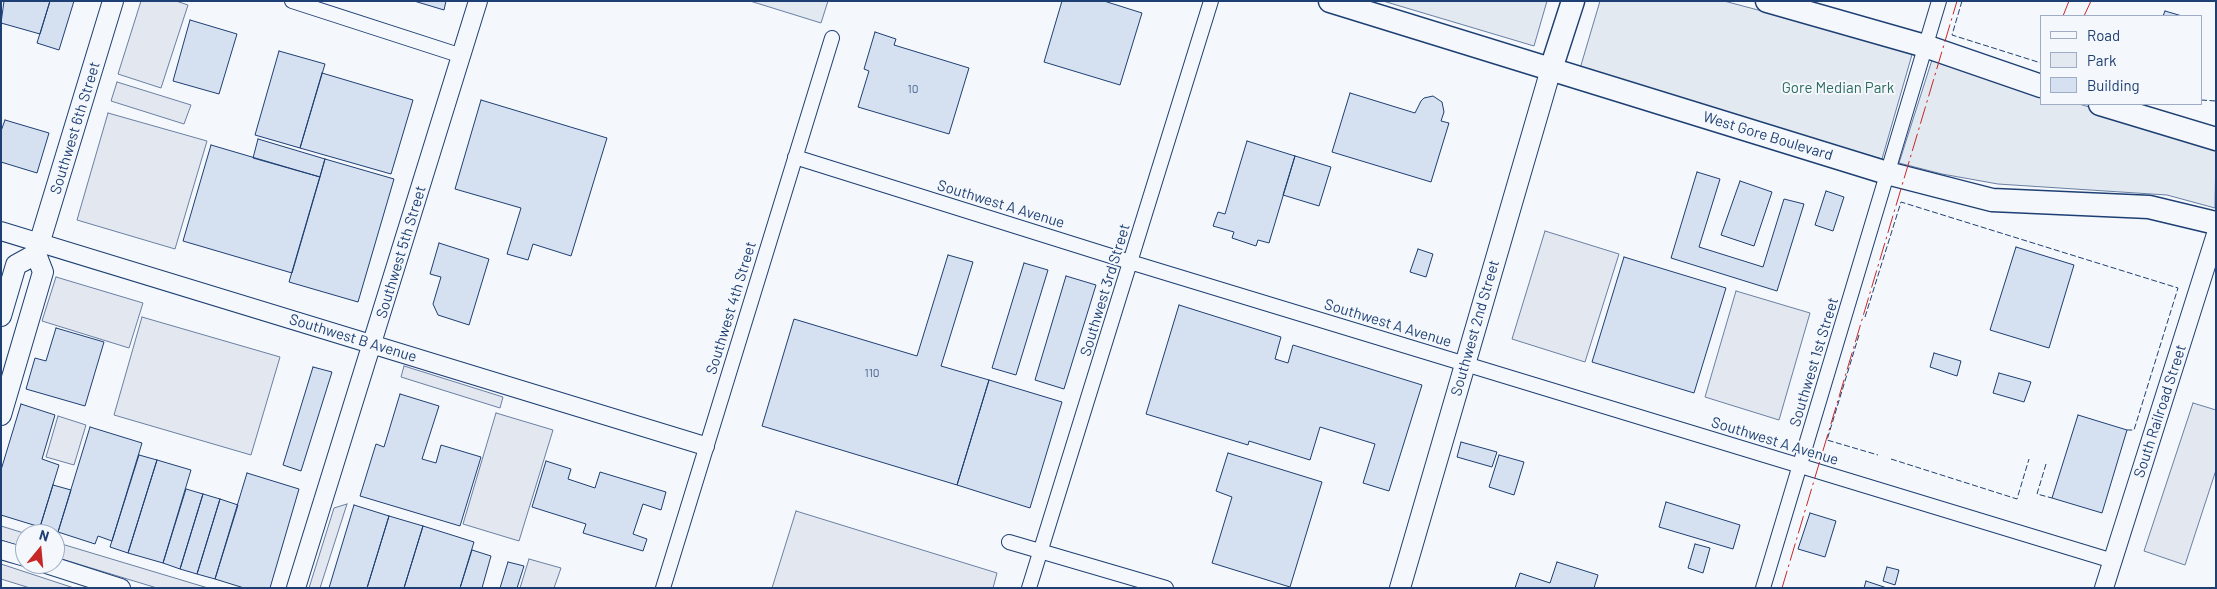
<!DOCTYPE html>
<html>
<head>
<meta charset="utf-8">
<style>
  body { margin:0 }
  #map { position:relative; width:2217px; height:589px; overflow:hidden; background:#f4f7fb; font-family:Barlow,sans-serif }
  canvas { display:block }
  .frame { position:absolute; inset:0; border:2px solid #1d3f73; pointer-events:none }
  .legend { position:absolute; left:2040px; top:15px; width:162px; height:90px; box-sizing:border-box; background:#f4f7fb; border:1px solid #9eadc5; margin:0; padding:6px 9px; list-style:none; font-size:15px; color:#1d3f73 }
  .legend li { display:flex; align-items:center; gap:10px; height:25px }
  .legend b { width:25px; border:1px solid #9eadc5 }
  .north { position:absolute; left:15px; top:524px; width:50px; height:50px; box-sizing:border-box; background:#f4f7fb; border:1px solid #9eadc5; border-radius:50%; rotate:17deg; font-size:14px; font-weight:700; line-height:20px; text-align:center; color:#1d3f73 }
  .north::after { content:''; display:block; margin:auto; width:18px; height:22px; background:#c62828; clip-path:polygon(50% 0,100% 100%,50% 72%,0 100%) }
</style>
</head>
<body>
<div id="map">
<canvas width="2217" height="589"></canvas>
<div class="frame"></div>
<ul class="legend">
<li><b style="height:6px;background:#f4f7fb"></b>Road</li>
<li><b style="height:14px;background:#e3e9f0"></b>Park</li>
<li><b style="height:14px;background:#d5e0f0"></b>Building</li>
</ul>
<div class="north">N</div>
</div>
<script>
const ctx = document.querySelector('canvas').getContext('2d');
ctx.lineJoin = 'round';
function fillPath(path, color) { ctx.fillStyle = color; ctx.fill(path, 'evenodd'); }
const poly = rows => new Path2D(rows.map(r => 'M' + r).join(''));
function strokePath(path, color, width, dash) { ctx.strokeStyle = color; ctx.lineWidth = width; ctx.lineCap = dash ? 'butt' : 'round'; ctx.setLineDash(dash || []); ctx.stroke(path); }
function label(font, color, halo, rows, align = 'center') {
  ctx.font = font + ' Barlow,sans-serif'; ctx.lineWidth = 4; ctx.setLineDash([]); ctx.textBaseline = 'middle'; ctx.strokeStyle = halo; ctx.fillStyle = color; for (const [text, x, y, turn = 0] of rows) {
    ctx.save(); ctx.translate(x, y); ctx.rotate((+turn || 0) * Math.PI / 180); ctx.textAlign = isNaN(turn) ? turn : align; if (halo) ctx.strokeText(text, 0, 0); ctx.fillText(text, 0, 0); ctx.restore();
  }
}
const green = poly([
  [750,1,828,1,821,23,750,1],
  [1383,1,1547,1,1534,46,1383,1],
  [1600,1,1724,1,1913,51,1882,159,1579,72,1600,1],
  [1932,60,2041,92,2041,104,2079,104,2216,144,2215,208,2167,195,1998,184,1942,174,1899,163,1932,60]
]);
const parking = poly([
  [141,1,176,1,188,5,161,88,118,74,141,1],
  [117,82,191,105,184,124,111,101,117,82],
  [108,113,207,141,175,249,77,220,108,113],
  [1545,231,1619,254,1585,362,1512,339,1545,231],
  [56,277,143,303,129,348,42,321,56,277],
  [1736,291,1810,313,1779,420,1705,397,1736,291],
  [142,317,280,357,251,455,114,415,142,317],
  [404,366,503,397,500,408,401,377,404,366],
  [2193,403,2216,410,2216,470,2185,565,2144,551,2193,403],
  [496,413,553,430,519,541,463,524,496,413],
  [58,416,86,425,74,465,46,457,58,416],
  [347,504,320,588,309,588,334,508,347,504],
  [796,511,997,573,993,588,772,588,796,511],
  [1,526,27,534,25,534,25,548,1,540,1,526],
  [55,542,208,588,157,588,55,557,55,542],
  [529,559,561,568,554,588,520,588,529,559],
  [1,564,74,588,30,588,1,579,1,564]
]);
const building = poly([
  [4,1,50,1,40,34,1,23,4,1],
  [50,1,74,1,59,50,37,43,50,1],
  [414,1,446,1,444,10,414,1],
  [1062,1,1104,1,1142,13,1120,85,1044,62,1062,1],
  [2165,11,2182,16,2163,16,2165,11],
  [190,20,237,34,219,94,173,81,190,20],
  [875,32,896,39,894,45,969,68,949,134,858,107,869,71,864,69,875,32],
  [279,51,325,64,300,148,255,135,279,51],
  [322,73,413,100,391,174,300,148,322,73],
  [1350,93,1415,113,1421,101,1424,98,1433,96,1442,102,1444,112,1441,121,1449,123,1431,182,1332,152,1350,93],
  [481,100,607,138,571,256,533,244,528,260,507,254,521,208,455,189,481,100],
  [5,120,49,133,37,173,1,162,1,131,5,120],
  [258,139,325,159,320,177,253,158,258,139],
  [1247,141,1295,156,1269,243,1258,240,1256,246,1232,238,1234,232,1213,226,1218,212,1225,214,1247,141],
  [211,145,320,177,292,273,183,241,211,145],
  [1295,156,1331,167,1319,206,1283,195,1295,156],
  [325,159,394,179,358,302,289,282,325,159],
  [1697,172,1720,179,1699,247,1763,267,1784,199,1804,204,1777,291,1671,258,1697,172],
  [1740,181,1772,192,1754,246,1721,235,1740,181],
  [1826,191,1844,197,1833,231,1815,225,1826,191],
  [439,243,489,259,469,325,438,315,433,304,441,277,430,274,439,243],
  [2016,247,2074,265,2049,348,1990,330,2016,247],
  [1418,249,1433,254,1426,277,1410,272,1418,249],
  [948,255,973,262,941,366,989,380,957,485,762,426,794,319,917,356,948,255],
  [1624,257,1726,288,1694,393,1592,362,1624,257],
  [1024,263,1048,270,1016,375,992,368,1024,263],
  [1066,276,1096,285,1064,389,1035,380,1066,276],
  [1179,305,1281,337,1275,359,1288,363,1293,345,1422,385,1389,491,1363,483,1375,444,1320,427,1310,460,1249,441,1248,445,1146,414,1179,305],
  [56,328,104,342,85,406,26,389,35,358,46,361,56,328],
  [1934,353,1961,361,1957,376,1930,367,1934,353],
  [313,367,332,372,301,471,283,465,313,367],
  [1999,373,2031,382,2024,402,1993,393,1999,373],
  [989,380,1062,402,1030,508,957,485,989,380],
  [400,394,439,406,422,459,436,463,441,445,481,457,460,526,360,496,376,444,384,447,400,394],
  [21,404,55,415,42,459,59,465,40,527,1,515,1,470,21,404],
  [2078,415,2127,430,2102,513,2052,498,2078,415],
  [90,427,142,443,112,541,98,536,95,544,58,532,90,427],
  [1461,442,1497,452,1492,467,1457,457,1461,442],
  [1228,453,1322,482,1290,587,1212,563,1232,497,1216,491,1228,453],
  [139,455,157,460,128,553,110,547,139,455],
  [1499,455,1524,462,1514,495,1489,487,1499,455],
  [157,460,191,470,163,563,128,553,157,460],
  [546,461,571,469,568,479,595,488,600,472,666,492,661,510,643,504,633,534,647,539,643,551,583,533,586,524,532,507,546,461],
  [247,473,299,489,270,588,244,588,215,579,247,473],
  [53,485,71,490,58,532,40,527,53,485],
  [186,489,203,494,180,569,163,563,186,489],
  [203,494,220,499,197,574,180,569,203,494],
  [220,499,238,505,215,579,197,574,220,499],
  [1666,502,1740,525,1733,549,1659,527,1666,502],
  [354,505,389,516,367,588,329,588,354,505],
  [1810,513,1836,521,1825,557,1798,549,1810,513],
  [389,516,423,526,404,588,367,588,389,516],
  [423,526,474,542,460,588,404,588,423,526],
  [1695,544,1710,548,1703,573,1688,568,1695,544],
  [472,550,491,556,482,588,460,588,472,550],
  [508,562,524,566,517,588,500,588,508,562],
  [1557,562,1598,575,1594,588,1515,588,1520,573,1550,583,1557,562],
  [1887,567,1899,570,1895,585,1883,581,1887,567],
  [1866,581,1887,588,1864,588,1866,581]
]);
const minor = poly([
  [292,1,462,56],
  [795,157,1130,262,2113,561],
  [1009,542,1166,588],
  [663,588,832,38],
  [1029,588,1211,1],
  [1763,588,1939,1]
]);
const tertiary = poly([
  [1,231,705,446],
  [1,550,25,557],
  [46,564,121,588],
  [296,588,478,1],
  [2104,588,2216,234]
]);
const secondary = poly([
  [1,316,16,265,36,254],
  [1,415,43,272,36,254,113,1],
  [1400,588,1551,69]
]);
const primary = poly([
  [1330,1,1887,173,1992,200,2149,207,2216,223],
  [1767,1,1925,46,2041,86],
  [1551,69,1573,1],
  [2100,104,2216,139]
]);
const fence = poly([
  [1962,1,1952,35,2041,63],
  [2201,100,2216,101],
  [1865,317,1901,202,2178,288,2134,430,2127,430],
  [1859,335,1827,440,1878,455],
  [1891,459,2017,499,2029,459],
  [2046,464,2037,494,2052,498]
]);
const power = poly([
  [2063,16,2069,1],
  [2084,16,2091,1],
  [1782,588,1957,1]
]);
const numberNames = [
  ["10",913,89],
  ["110",872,373]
];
const parkNames = [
  ["Gore Median Park",1838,88]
];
const streetNames = [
  ["Southwest 6th Street",75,128,-73],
  ["West Gore Boulevard",1768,136,17],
  ["Southwest A Avenue",1001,204,17],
  ["Southwest 5th Street",401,252,-73],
  ["Southwest 3rd Street",1105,290,-73],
  ["Southwest 4th Street",731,308,-73],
  ["Southwest A Avenue",1388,323,17],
  ["Southwest 2nd Street",1475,328,-74],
  ["Southwest B Avenue",353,338,17],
  ["Southwest 1st Street",1814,362,-73],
  ["South Railroad Street",2160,411,-72],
  ["Southwest A Avenue",1775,441,17]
];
fillPath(green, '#e3e9f0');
strokePath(green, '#687fa3', 1);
fillPath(parking, '#e3e8f0');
strokePath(parking, '#687fa3', 1);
fillPath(building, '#d5e0f0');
strokePath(building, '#1d3f73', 1);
strokePath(minor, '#1d3f73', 16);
strokePath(tertiary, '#1d3f73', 20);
strokePath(secondary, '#1d3f73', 22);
strokePath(primary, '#1d3f73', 25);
strokePath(minor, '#f4f7fb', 14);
strokePath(tertiary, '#f4f7fb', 18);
strokePath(secondary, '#f4f7fb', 20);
strokePath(primary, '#f4f7fb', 22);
strokePath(fence, '#1d3f73', 1, [6, 2.5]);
strokePath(power, '#c62828', 1, [18, 4, 2.5, 4]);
label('12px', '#4b6792', null, numberNames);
label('15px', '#2c6c60', '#f4f7fb', parkNames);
label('15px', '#1d3f73', '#f4f7fb', streetNames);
</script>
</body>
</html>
